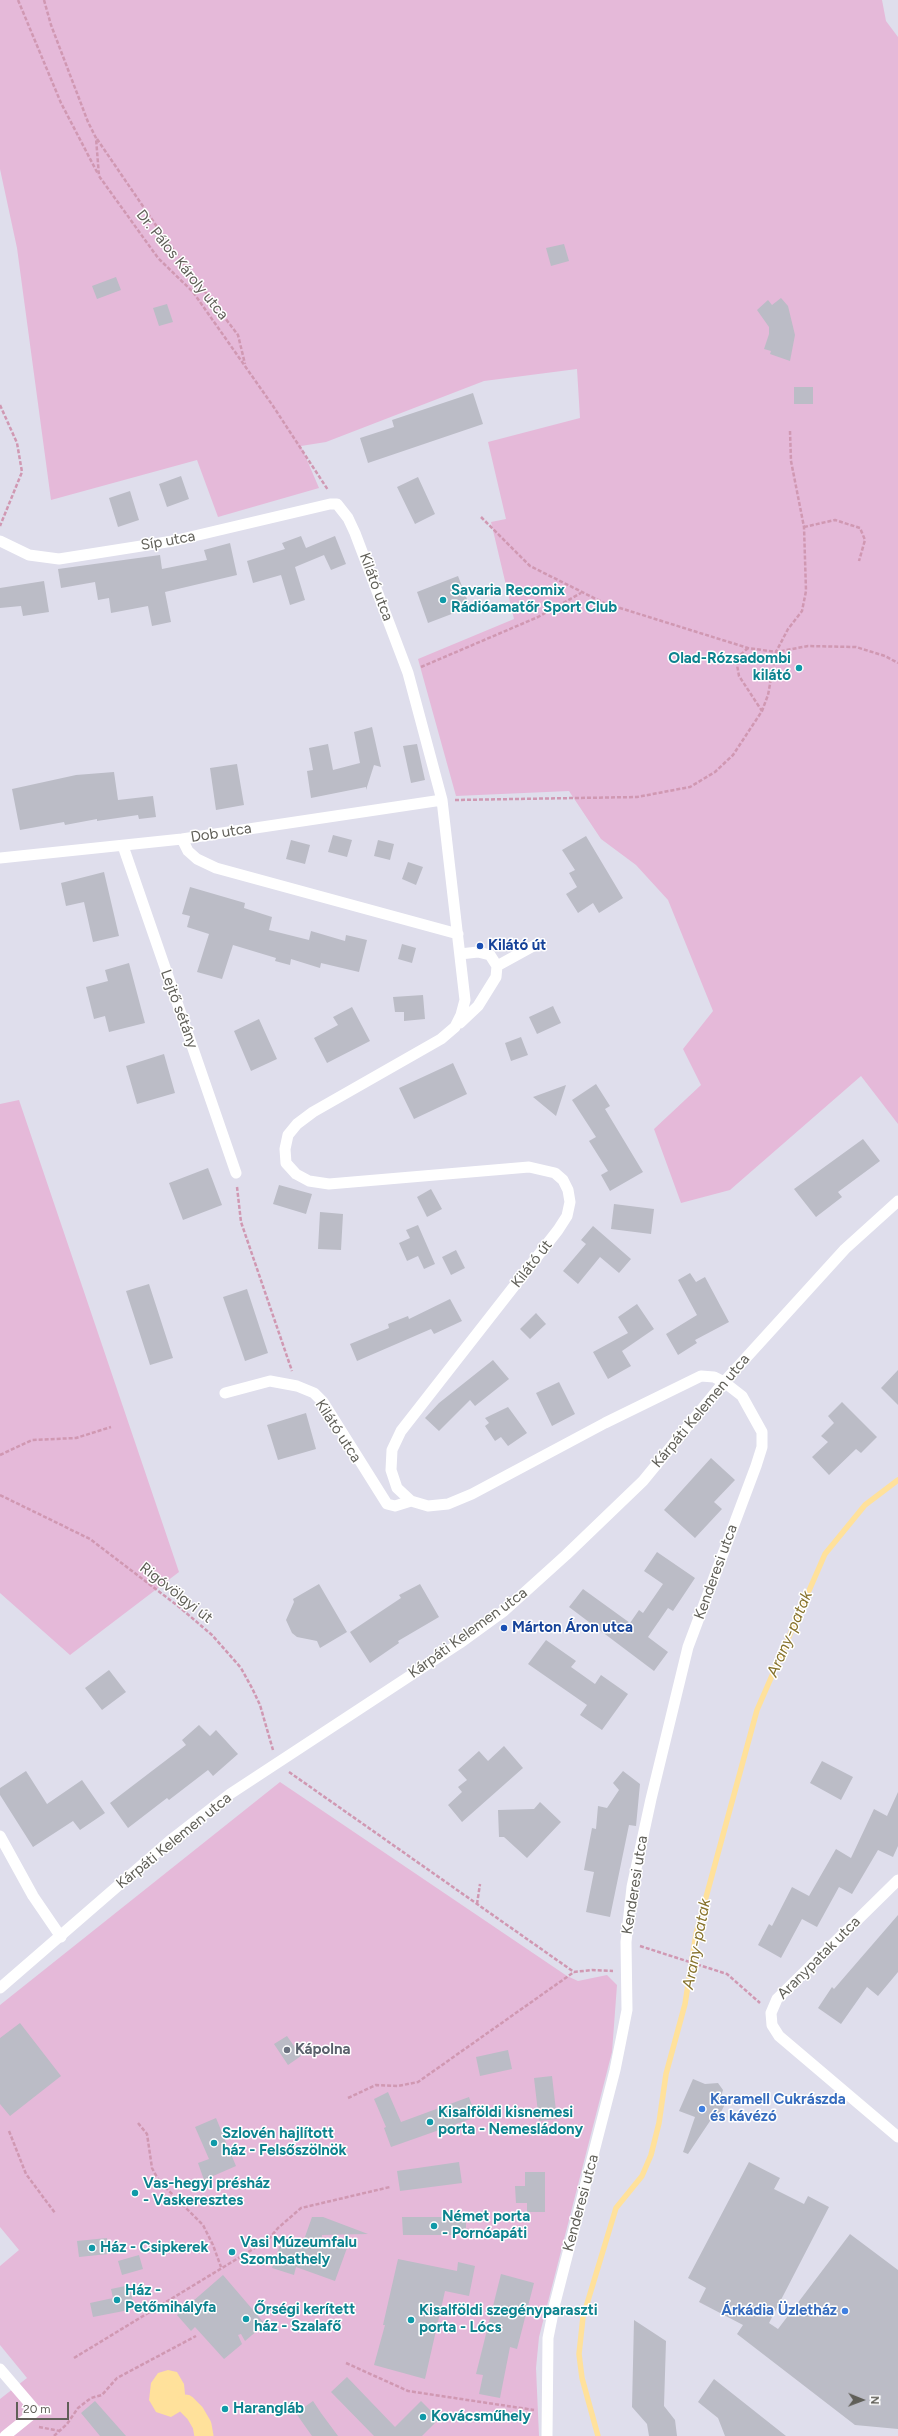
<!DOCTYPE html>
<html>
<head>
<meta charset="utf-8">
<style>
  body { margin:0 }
  #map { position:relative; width:898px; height:2436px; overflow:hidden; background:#dfdeec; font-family:Figtree,sans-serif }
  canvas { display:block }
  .north { position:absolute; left:842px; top:2380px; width:40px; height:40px; -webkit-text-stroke:3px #fff; paint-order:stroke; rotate:91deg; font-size:11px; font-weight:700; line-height:16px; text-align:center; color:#605f58 }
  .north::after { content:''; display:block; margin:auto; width:14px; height:18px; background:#605f58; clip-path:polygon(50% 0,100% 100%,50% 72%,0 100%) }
  .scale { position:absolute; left:16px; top:2402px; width:53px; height:18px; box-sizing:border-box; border:2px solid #605f58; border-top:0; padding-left:5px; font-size:12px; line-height:14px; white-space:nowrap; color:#605f58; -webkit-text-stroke:3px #fff; paint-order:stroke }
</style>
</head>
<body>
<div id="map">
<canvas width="898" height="2436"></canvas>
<div class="north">N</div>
<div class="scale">20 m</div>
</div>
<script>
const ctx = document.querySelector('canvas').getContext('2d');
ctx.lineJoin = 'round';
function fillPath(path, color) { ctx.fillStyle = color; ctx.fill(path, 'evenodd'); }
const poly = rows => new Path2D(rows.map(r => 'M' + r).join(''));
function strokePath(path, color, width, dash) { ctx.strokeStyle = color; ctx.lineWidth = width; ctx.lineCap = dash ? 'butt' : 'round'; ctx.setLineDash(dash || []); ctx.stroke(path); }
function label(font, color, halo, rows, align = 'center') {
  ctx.font = font + ' Figtree,sans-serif'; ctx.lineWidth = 3; ctx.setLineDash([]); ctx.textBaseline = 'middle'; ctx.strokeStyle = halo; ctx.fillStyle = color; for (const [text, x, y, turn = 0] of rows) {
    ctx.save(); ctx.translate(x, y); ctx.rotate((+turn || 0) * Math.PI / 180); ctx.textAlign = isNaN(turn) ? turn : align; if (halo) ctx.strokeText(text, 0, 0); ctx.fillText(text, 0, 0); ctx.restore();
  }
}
const green = poly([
  [0,0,882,0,886,21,898,37,898,1124,861,1076,730,1190,681,1203,654,1129,701,1085,683,1049,713,1011,668,900,636,865,601,839,569,791,456,796,418,659,514,619,491,522,506,519,488,442,580,418,577,369,484,381,326,442,301,446,319,488,218,517,197,460,51,500,17,248,0,169],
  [19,1100,179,1572,70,1655,0,1593,0,1104],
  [280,1782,567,1976,578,1981,607,1975,617,1985,612,2052,539,2337,536,2368,539,2436,0,2436,0,2399,27,2378,0,2345,0,2266,19,2250,0,2227,0,2005]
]);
const water = poly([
  [168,2370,177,2372,184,2384,186,2404,181,2411,171,2417,156,2412,149,2400,151,2383,158,2373]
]);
const stream = poly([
  [598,2436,582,2378,579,2354,583,2317,616,2208,642,2176,651,2155,659,2123,666,2074,685,2004,696,1934,757,1710,825,1554,865,1505,898,1480]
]);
const canal = poly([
  [186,2404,195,2413,202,2425,204,2436]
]);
const building = poly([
  [564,244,569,261,551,266,546,248],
  [116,277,121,290,97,299,92,286],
  [781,298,788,306,795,335,790,361,770,354,771,351,764,349,769,334,769,327,757,310,768,300,772,305],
  [167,304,173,322,159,326,153,308],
  [794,387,813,387,813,404,794,404],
  [473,393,483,424,368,463,360,438,394,427,392,420],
  [181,476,189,499,167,507,159,484],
  [418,477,435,514,415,524,397,487],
  [130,491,139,520,118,527,109,498],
  [301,536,306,548,335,536,346,564,331,570,324,555,295,567,305,600,290,605,281,575,253,583,247,561,285,549,282,543],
  [230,543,237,575,165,592,171,622,152,626,148,606,111,613,109,598,98,600,95,582,61,588,58,569,160,555,162,569,207,560,204,550],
  [458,576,470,607,428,623,417,592],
  [44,581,49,612,23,616,21,606,0,608,0,588],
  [372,727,381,767,374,765,366,790,366,787,311,798,307,771,313,770,309,748,328,744,333,770,360,763,354,732],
  [417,744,425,780,411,783,403,746],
  [237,764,244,805,216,810,210,768],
  [114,772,118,800,153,796,156,817,139,819,138,815,97,821,97,819,65,825,64,822,20,830,12,789,76,775],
  [333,835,352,840,347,857,328,852],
  [586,836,623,898,599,913,593,903,578,913,566,894,577,887,569,873,575,870,562,850],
  [291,840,310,845,305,864,286,859],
  [378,840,394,844,390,860,374,856],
  [408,862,423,867,416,885,402,879],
  [104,872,119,936,93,942,84,902,66,906,61,883],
  [190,887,245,903,244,908,272,917,269,930,309,940,311,931,345,941,346,935,367,940,359,972,321,963,320,968,291,959,290,965,275,961,276,958,233,945,222,979,197,972,209,934,187,927,190,916,182,914],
  [402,944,416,948,412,963,398,959],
  [129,963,145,1023,109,1032,105,1016,94,1019,86,987,108,981,105,970],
  [423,995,425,1019,404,1021,404,1012,395,1012,393,997],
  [553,1006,561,1023,537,1034,529,1017],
  [352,1007,370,1041,327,1063,314,1038,338,1025,333,1017],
  [259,1019,277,1059,251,1071,234,1031],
  [521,1037,528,1055,511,1061,505,1043],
  [164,1054,175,1093,137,1104,126,1066],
  [453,1063,467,1094,414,1119,399,1088],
  [596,1084,610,1106,605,1109,643,1172,610,1191,601,1175,608,1171,589,1141,596,1137,572,1100],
  [566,1085,556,1116,533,1097],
  [863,1139,880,1161,838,1192,842,1197,816,1217,794,1189],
  [208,1168,222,1205,183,1220,169,1183],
  [279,1185,312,1194,306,1214,273,1204],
  [431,1189,442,1209,427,1217,417,1197],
  [614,1204,654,1209,651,1234,611,1229],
  [320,1212,343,1214,341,1250,318,1249],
  [418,1225,435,1264,424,1269,418,1256,407,1261,399,1243,410,1238,406,1230],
  [593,1226,631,1259,619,1273,600,1257,578,1284,563,1271,586,1244,581,1240],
  [456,1250,465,1268,451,1275,442,1257],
  [690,1273,696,1282,705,1277,729,1322,695,1340,697,1343,678,1355,666,1334,697,1315,678,1280],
  [149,1284,173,1358,150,1365,126,1291],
  [247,1289,268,1353,245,1361,223,1297],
  [450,1299,462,1321,434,1334,431,1329,357,1361,350,1344,389,1328,388,1324,408,1316,409,1319],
  [637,1304,654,1329,622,1351,631,1366,608,1379,593,1352,628,1333,618,1317],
  [536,1313,546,1324,530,1339,520,1329],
  [493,1360,509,1379,475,1406,470,1400,439,1431,425,1418,439,1403],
  [898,1370,898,1405,881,1388],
  [559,1382,575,1414,552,1426,536,1393],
  [842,1402,877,1437,861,1453,856,1449,829,1475,812,1457,828,1442,821,1436,834,1423,828,1416],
  [508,1407,527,1433,508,1446,501,1437,495,1441,485,1426,489,1423,485,1418],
  [306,1413,316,1449,278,1460,267,1425],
  [711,1458,735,1480,714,1502,722,1509,695,1538,664,1510],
  [657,1552,695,1578,673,1611,668,1608,648,1637,668,1652,654,1671,569,1607,583,1589,630,1623,639,1610,643,1613,663,1584,644,1571],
  [319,1584,347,1632,320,1648,317,1641,297,1637,292,1633,286,1620,294,1602,293,1599],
  [420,1584,439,1617,398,1641,399,1643,370,1663,350,1632,401,1598,399,1595],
  [546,1640,576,1661,571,1667,595,1684,601,1675,628,1694,602,1730,580,1715,587,1705,528,1664],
  [109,1670,126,1692,102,1710,85,1688],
  [199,1725,210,1736,216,1730,238,1754,213,1776,208,1770,169,1800,167,1798,128,1828,110,1803,186,1745,182,1740],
  [504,1746,523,1768,462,1822,448,1805,462,1792,458,1787,467,1780,458,1770,479,1751,488,1761],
  [822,1761,853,1777,841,1800,810,1783],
  [26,1771,47,1804,82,1780,105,1813,80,1830,73,1821,33,1847,0,1795,0,1788],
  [623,1771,640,1784,636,1826,629,1825,610,1917,586,1912,594,1872,584,1870,592,1828,596,1829,598,1806,607,1808,619,1790,613,1783],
  [898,1792,898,1846,893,1857,878,1850,852,1894,839,1887,817,1927,802,1919,781,1958,758,1945,769,1924,772,1926,792,1887,809,1896,836,1849,851,1858,874,1809,887,1816],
  [540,1802,561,1822,527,1858,504,1837,499,1837,498,1810,534,1809],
  [898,1915,898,1972,878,1996,867,1987,841,2024,818,2008,832,1987,834,1989],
  [20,2023,61,2076,10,2116,0,2104,0,2038],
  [287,2036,301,2056,288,2065,274,2044],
  [508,2050,512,2069,480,2076,476,2057],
  [552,2076,557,2119,539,2121,534,2078],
  [693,2079,705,2084,718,2083,723,2090,720,2100,724,2106,719,2116,712,2118,688,2154,683,2152,695,2117,679,2111],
  [388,2092,401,2122,469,2097,476,2117,391,2147,384,2128,386,2127,374,2099],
  [216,2118,236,2166,204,2180,198,2163,209,2159,195,2127],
  [459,2162,462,2183,400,2191,397,2171],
  [749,2162,780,2178,774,2189,804,2204,808,2196,829,2207,769,2323,778,2329,850,2234,898,2270,898,2429,855,2425,737,2334,743,2325,699,2302,706,2288,688,2278],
  [525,2172,545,2172,545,2212,527,2212,527,2203,516,2203,515,2186,525,2186],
  [312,2217,323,2217,368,2234,322,2235,321,2243,347,2248,335,2281,296,2267,294,2275,272,2268,281,2242,301,2248],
  [402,2217,466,2217,466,2235,403,2235],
  [107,2238,108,2254,79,2257,77,2241],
  [139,2255,143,2269,122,2275,118,2261],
  [398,2259,457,2271,458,2262,475,2266,469,2296,445,2291,425,2379,374,2365,385,2325,383,2325],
  [501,2274,534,2283,517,2349,510,2347,500,2398,479,2394,483,2375,476,2374],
  [223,2275,265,2324,245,2341,241,2334,238,2335,242,2344,224,2359,195,2327,191,2331,177,2315],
  [130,2285,134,2309,93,2317,90,2303,113,2298,111,2289],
  [634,2320,666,2341,664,2406,675,2420,677,2436,649,2436,647,2424,632,2407],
  [347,2377,395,2427,421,2401,439,2419,422,2436,374,2436,331,2392],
  [714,2379,786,2436,725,2436,718,2418,698,2402],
  [95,2401,126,2436,100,2436,81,2413],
  [313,2401,321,2413,338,2436,312,2436,300,2419,296,2413]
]);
const path = poly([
  [18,0,61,103,98,174],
  [44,0,51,25,88,122,96,138,99,176,158,258,193,292,273,406,328,490],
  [97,139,166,240,238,335,245,364],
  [0,405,17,443,22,472,0,526],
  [481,517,530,566,604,603,748,648,776,652,808,646,856,647,885,656,898,663],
  [804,527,835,520,860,528,865,540,859,561],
  [748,648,736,659,739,676,762,711],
  [421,667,538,617,581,593],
  [455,800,637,797,690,787,715,772,733,755,762,711,768,695,776,652,788,629,802,611,806,591,804,527,791,461,790,431],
  [237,1187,241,1222,292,1371],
  [0,1455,32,1440,76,1438,111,1427],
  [0,1495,90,1539,178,1606,212,1635,241,1668,252,1688,260,1705,273,1750],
  [289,1772,574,1972,592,1970,613,1971],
  [477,1904,480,1884],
  [640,1946,727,1974,760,2003],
  [348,2098,376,2085,398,2086,418,2082,574,1972],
  [138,2123,147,2134,152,2168,159,2181,203,2225,213,2245,221,2267],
  [9,2131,26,2174,55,2213],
  [74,2358,268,2240,278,2228,301,2208,390,2187],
  [346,2363,408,2391,534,2410],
  [39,2427,60,2431],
  [54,2436,67,2424,78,2408,91,2398,102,2395,117,2378,196,2336]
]);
const minor = poly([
  [0,541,29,555,59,559,173,541,330,504,337,504,348,518,355,533,408,673,442,800,465,1000,461,1015,455,1027,441,1039,313,1112,297,1124,288,1135,285,1149,286,1163,296,1174,309,1181,329,1184,529,1167,555,1173,563,1180,568,1190,570,1202,567,1216,558,1230,401,1431,392,1450,391,1470,397,1488,411,1501,428,1506,448,1504,472,1494,605,1423,701,1376,714,1377,724,1382,742,1396,762,1432,762,1447,756,1466,688,1647,651,1799,632,1887,626,1942,627,2010,615,2070,555,2303,548,2338,547,2436],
  [182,839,188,851,197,859,216,868,458,934],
  [123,846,236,1173],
  [0,858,182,839,442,800],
  [497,966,537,944],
  [460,1023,478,1006,496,977,497,966,490,955,478,952,460,954],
  [225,1393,270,1381,297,1386,314,1393,323,1402,387,1504,395,1506,411,1501],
  [0,1836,33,1896,61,1937],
  [898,1880,777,1999,771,2013,772,2025,779,2036,898,2137],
  [0,2369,36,2411,5,2436]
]);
const tertiary = poly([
  [0,1988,172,1839,230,1794,460,1643,504,1611,566,1555,643,1481,724,1382,845,1249,898,1201]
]);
const markers = [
  [443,600,4,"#0f9aa8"],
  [799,668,4,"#0f9aa8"],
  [480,946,4,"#1a4fb4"],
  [504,1628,4,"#1a4fb4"],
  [287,2050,4,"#6b7280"],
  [702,2109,4,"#3f7fe0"],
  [430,2122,4,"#0f9aa8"],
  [214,2143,4,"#0f9aa8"],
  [135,2193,4,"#0f9aa8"],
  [434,2226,4,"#0f9aa8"],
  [92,2248,4,"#0f9aa8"],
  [232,2252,4,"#0f9aa8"],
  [117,2300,4,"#0f9aa8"],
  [845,2311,4,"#3f7fe0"],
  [246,2319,4,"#0f9aa8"],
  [411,2320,4,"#0f9aa8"],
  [225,2409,4,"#0f9aa8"],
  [423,2417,4,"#0f9aa8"]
];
const streetNames = [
  ["Dr. Pálos Károly utca",182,265,51],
  ["Síp utca",168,541,-10],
  ["Kilátó utca",376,587,70],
  ["Dob utca",221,833,-9],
  ["Lejtő sétány",179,1009,70],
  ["Kilátó út",532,1264,-52],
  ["Kárpáti Kelemen utca",701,1411,-50],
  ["Kilátó utca",338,1431,57],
  ["Kenderesi utca",716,1572,-70],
  ["Rigóvölgyi út",176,1593,38],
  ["Kárpáti Kelemen utca",468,1633,-36],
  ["Kárpáti Kelemen utca",174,1841,-39],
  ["Kenderesi utca",635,1885,-81],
  ["Aranypatak utca",819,1958,-45],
  ["Kenderesi utca",581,2203,-75]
];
const cultureNames = [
  ["Savaria Recomix",451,591],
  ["Rádióamatőr Sport Club",451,608],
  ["Olad-Rózsadombi",791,659,"right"],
  ["kilátó",791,676,"right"],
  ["Kisalföldi kisnemesi",438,2113],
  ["porta - Nemesládony",438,2130],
  ["Szlovén hajlított",222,2134],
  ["ház - Felsőszölnök",222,2151],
  ["Vas-hegyi présház",143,2184],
  ["- Vaskeresztes",143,2201],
  ["Német porta",442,2217],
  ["- Pornóapáti",442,2234],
  ["Vasi Múzeumfalu",240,2243],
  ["Szombathely",240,2260],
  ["Ház - Csipkerek",100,2248],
  ["Ház -",125,2291],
  ["Petőmihályfa",125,2308],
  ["Őrségi kerített",254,2310],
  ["ház - Szalafő",254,2327],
  ["Kisalföldi szegényparaszti",419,2311],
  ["porta - Lócs",419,2328],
  ["Harangláb",233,2409],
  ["Kovácsműhely",431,2417]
];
const transitNames = [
  ["Kilátó út",488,946],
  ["Márton Áron utca",512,1628]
];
const worshipNames = [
  ["Kápolna",295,2050]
];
const shopNames = [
  ["Karamell Cukrászda",710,2100],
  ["és kávézó",710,2117],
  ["Árkádia Üzletház",837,2311,"right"]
];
const waterNames = [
  ["Arany-patak",790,1634,-67],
  ["Arany-patak",697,1944,-79]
];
fillPath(green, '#e5b9d9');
fillPath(water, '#ffe19b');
strokePath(stream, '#ffe19b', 5.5);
strokePath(canal, '#ffe19b', 19);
fillPath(building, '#bbbcc6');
strokePath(path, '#d098b2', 2.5, [4, 2]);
strokePath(minor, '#fff', 11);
strokePath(tertiary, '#fff', 11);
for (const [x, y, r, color] of markers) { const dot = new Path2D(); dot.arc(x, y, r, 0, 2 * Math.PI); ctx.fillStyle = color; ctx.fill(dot); strokePath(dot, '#fff', 1.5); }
label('15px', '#605f58', '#fff', streetNames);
label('bold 15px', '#0d838f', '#fff', cultureNames, 'left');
label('bold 15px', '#164399', '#fff', transitNames, 'left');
label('bold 15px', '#5b616d', '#fff', worshipNames, 'left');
label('bold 15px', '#366cbe', '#fff', shopNames, 'left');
label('italic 16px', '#86722c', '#fff', waterNames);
</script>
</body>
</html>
